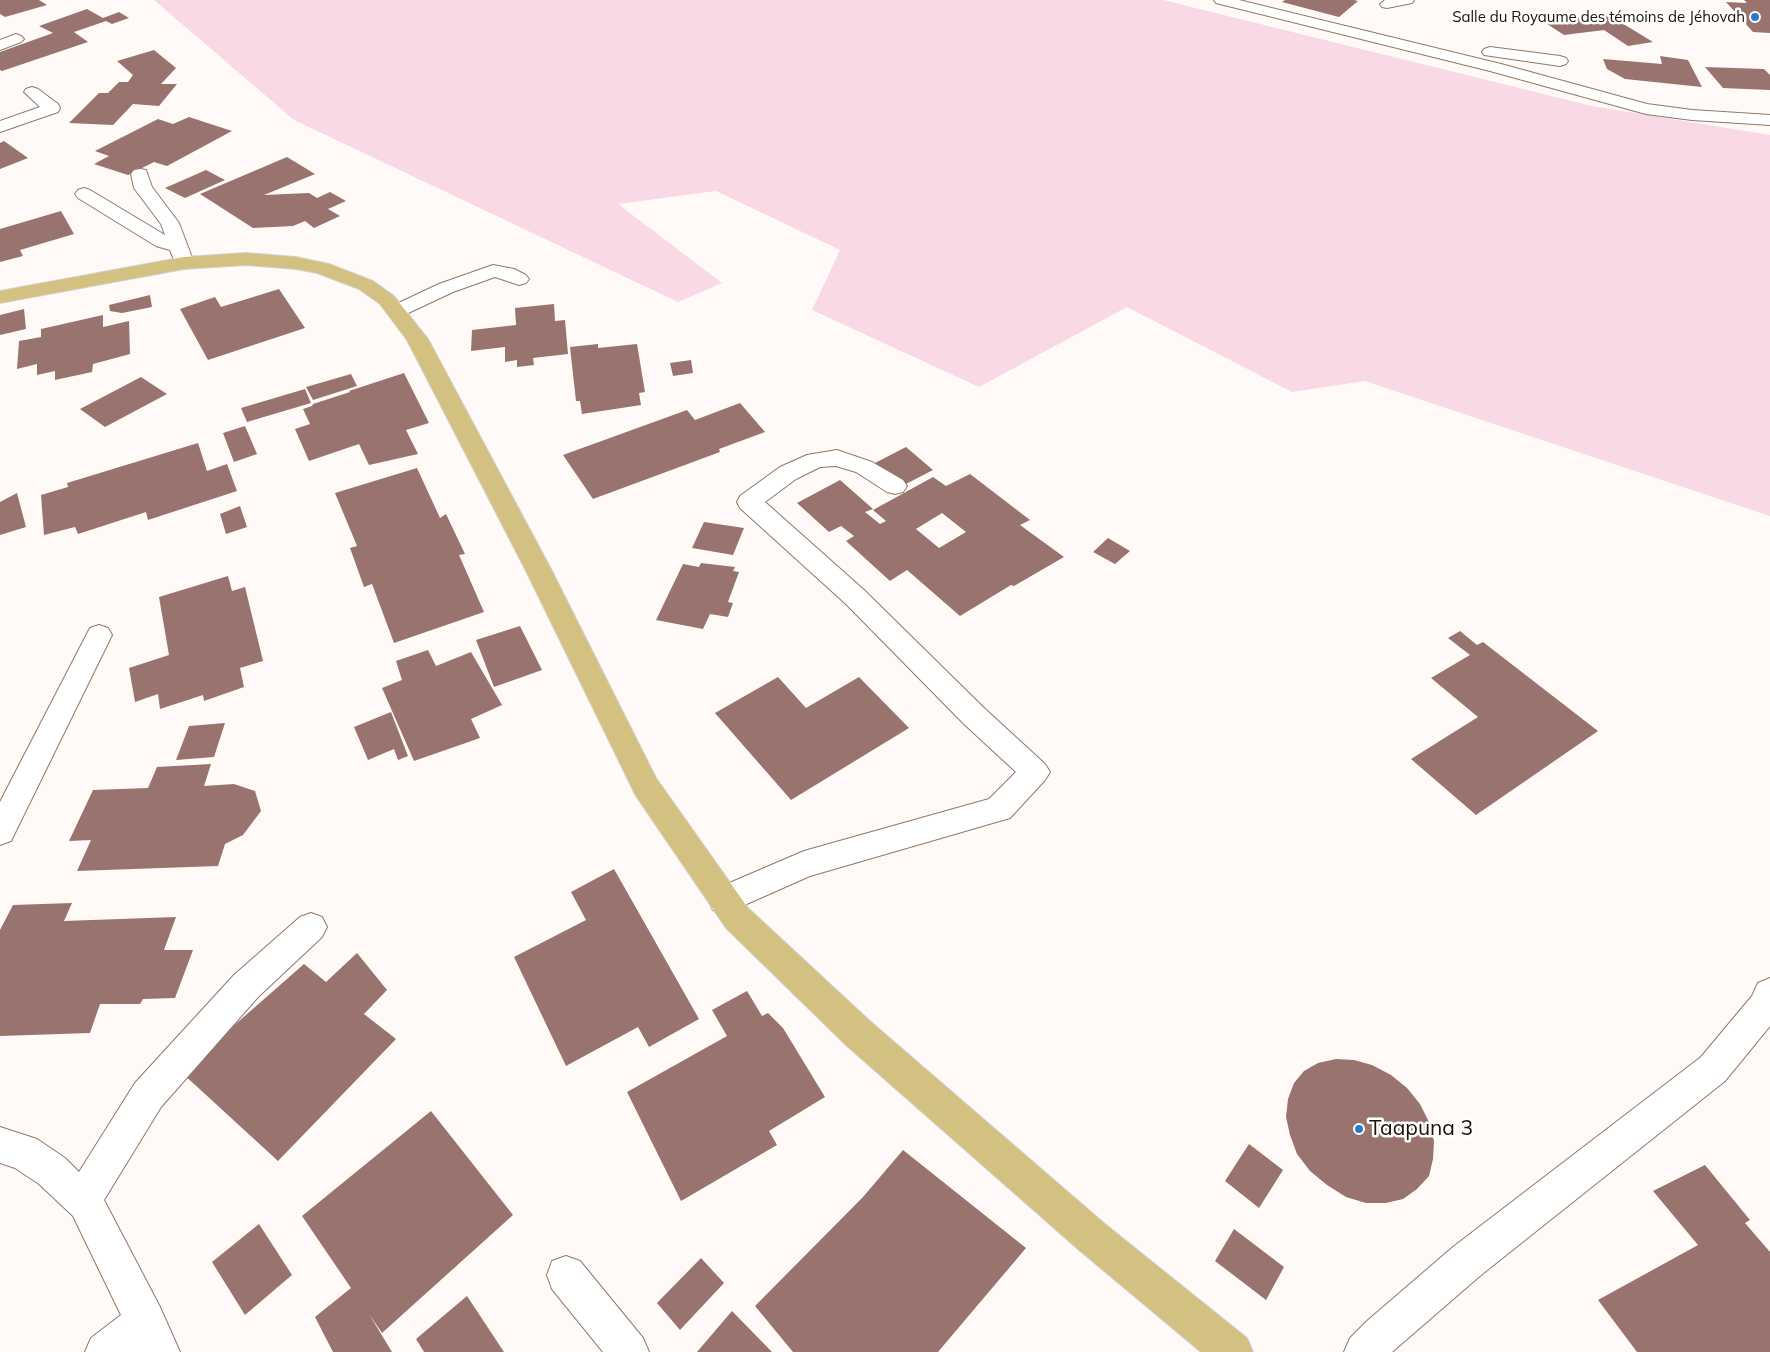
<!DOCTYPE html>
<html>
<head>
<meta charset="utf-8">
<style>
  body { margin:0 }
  canvas { display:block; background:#fffaf7 }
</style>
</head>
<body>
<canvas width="1770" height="1352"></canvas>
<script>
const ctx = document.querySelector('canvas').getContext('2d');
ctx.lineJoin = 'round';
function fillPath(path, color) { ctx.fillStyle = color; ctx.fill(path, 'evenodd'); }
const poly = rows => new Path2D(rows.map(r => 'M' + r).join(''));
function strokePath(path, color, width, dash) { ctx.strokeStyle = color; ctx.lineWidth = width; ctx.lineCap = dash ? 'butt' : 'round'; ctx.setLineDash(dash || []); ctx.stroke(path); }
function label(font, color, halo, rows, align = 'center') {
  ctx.font = font + ' Mulish,sans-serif'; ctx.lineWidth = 5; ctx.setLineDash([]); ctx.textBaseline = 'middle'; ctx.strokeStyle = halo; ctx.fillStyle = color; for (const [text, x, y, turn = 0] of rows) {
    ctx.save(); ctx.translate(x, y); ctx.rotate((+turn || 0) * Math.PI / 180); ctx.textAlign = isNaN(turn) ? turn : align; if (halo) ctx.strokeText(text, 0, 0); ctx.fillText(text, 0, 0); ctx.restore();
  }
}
const green = poly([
  [154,0,1163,0,1592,106,1770,135,1770,516,1365,381,1292,392,1127,307,979,387,812,310,840,250,716,191,618,204,722,283,678,302,294,120]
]);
const building = poly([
  [0,0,39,0,47,5,5,17,0,14],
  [1285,0,1354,0,1358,1,1339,17,1282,2],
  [1744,0,1770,0,1770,33,1753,32,1726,2,1747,3],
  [87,9,103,18,119,12,129,18,112,24,106,21,74,32,88,42,2,71,0,70,0,52,53,33,39,26],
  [1607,14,1653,42,1628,46,1604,30,1564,35,1535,16,1540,15,1550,21],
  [154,50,176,68,161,84,177,84,159,106,133,104,113,125,69,123,99,93,108,93,119,82,128,82,133,75,117,61],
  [1660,56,1688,60,1702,87,1625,79,1607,69,1603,59,1662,64],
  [1705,67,1764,69,1770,75,1770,90,1723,88],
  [189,117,232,131,167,166,154,162,128,175,94,164,109,156,95,151,158,119,173,124],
  [4,141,28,158,0,169,0,143],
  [287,157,315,174,264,195,309,193,317,198,330,192,346,201,328,209,340,216,314,228,305,221,293,226,253,228,200,194],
  [206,170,225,180,185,198,165,188],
  [61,211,74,234,20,250,23,256,0,262,0,229],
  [279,289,305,328,208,360,180,309,215,297,221,307],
  [150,295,152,307,122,313,110,311,109,305],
  [554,304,555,321,565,320,568,354,533,358,534,365,517,367,517,360,505,362,505,347,471,351,472,330,516,325,515,308],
  [24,309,26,329,0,335,0,315],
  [103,315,103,327,129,321,130,354,93,364,92,372,55,380,55,371,37,375,37,364,17,369,19,341,41,337,41,329],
  [598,344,598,348,637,344,645,392,639,393,641,405,582,414,580,401,576,401,570,347],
  [691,360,693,373,673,376,670,363],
  [404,373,429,423,406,430,418,454,369,465,359,444,309,461,295,429,310,424,303,409,312,406,313,404,350,392,349,391],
  [351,374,357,386,313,400,306,387],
  [141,377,167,394,105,427,80,409],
  [305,389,311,403,247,422,241,408],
  [740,403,765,432,719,449,720,452,593,499,563,455,687,410,695,420],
  [245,426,257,454,234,462,223,433],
  [198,443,207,471,227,464,237,491,148,520,146,512,78,534,75,527,44,535,41,495,68,487,67,483],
  [906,447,933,470,902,486,875,463],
  [417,468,440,518,446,514,465,554,459,555,484,612,394,643,372,584,364,587,350,548,357,546,335,493],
  [970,474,1030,520,1020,525,1064,557,1014,586,1011,585,960,616,907,570,890,581,846,541,854,536,841,526,829,532,797,503,840,480,873,509,865,512,880,524,886,521,873,510,933,477,946,486],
  [942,513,966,532,939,548,916,529],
  [17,493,26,527,0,535,0,502],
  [240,506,247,527,226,534,220,514],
  [704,522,744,528,733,555,692,548],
  [1108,538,1130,551,1115,564,1093,552],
  [701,563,735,567,733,571,739,572,728,602,733,603,728,617,710,614,703,629,656,620,683,564,699,567],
  [228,576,232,591,245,587,263,661,240,668,244,687,204,701,203,695,160,709,158,694,135,702,129,668,169,655,159,597],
  [520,626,542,670,494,687,476,640],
  [1460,631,1477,645,1483,642,1598,731,1476,815,1411,759,1478,717,1431,678,1470,655,1448,638],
  [428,650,436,666,471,652,502,705,471,719,480,738,414,761,382,688,402,680,396,661],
  [778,677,806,708,859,677,909,728,791,800,715,713],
  [391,712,408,756,398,760,394,749,368,760,354,727],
  [225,723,214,757,176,760,189,726],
  [211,764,204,786,234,784,255,791,261,811,243,835,225,844,218,866,77,871,91,840,69,841,93,790,148,788,157,767],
  [614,869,699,1019,649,1047,638,1027,566,1066,514,957,586,920,571,892],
  [72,903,64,921,176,917,164,950,193,950,175,998,143,999,140,1004,100,1004,90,1033,0,1036,0,930,13,905],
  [357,953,387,990,364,1014,396,1039,278,1161,181,1072,304,964,326,982],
  [747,991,762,1016,768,1013,783,1028,825,1097,769,1131,777,1145,681,1201,627,1092,727,1036,712,1010],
  [1336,1059,1354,1060,1372,1065,1391,1075,1407,1088,1420,1104,1429,1122,1434,1141,1433,1159,1429,1176,1417,1189,1403,1199,1386,1203,1366,1203,1346,1197,1327,1185,1310,1171,1297,1154,1290,1135,1286,1117,1288,1099,1294,1083,1304,1071,1318,1063],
  [431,1111,513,1215,382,1333,369,1314,392,1352,333,1352,315,1317,351,1288,302,1216],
  [1249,1144,1283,1170,1259,1208,1225,1181],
  [903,1150,1026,1248,938,1352,793,1352,755,1306,863,1197],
  [1705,1165,1750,1220,1745,1223,1770,1252,1770,1352,1637,1352,1598,1300,1698,1245,1653,1191],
  [259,1224,292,1275,245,1315,212,1262],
  [1234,1229,1284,1267,1266,1300,1215,1261],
  [701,1258,724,1283,680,1330,657,1303],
  [467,1296,504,1352,424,1352,416,1339],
  [732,1311,772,1352,697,1352]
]);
const minor = poly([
  [1214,0,1239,0,1501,64,1647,104,1692,110,1770,115,1770,125,1692,120,1646,114,1490,71,1216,3,1214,0],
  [1385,0,1414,0,1412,3,1387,8,1382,7,1380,4,1385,0],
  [16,34,21,36,24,39,21,42,0,50,0,40,16,34],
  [1490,47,1560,56,1566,58,1568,61,1566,64,1560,66,1484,55,1482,52,1484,49,1490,47],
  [32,87,38,89,58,104,60,108,58,112,0,132,0,121,40,107,24,92,26,89,32,87],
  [140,169,146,170,152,187,179,223,194,263,191,267,184,269,177,267,170,250,156,246,78,198,75,194,78,190,84,188,90,190,165,235,161,224,134,188,131,174,134,170,140,169],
  [493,265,514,269,526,275,529,279,526,283,519,285,495,277,453,292,404,315,397,317,390,315,387,311,390,307,439,284,493,265],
  [837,450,872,462,903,480,907,486,903,492,895,494,887,492,856,472,836,466,820,467,796,479,765,502,864,590,984,708,1045,764,1050,772,1045,780,1010,818,810,876,724,914,713,910,708,900,713,890,804,851,989,799,1016,772,964,724,846,604,740,508,737,502,740,496,780,467,807,455,837,450],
  [99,625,108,628,112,635,11,841,0,845,0,802,90,628,99,625],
  [311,913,322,917,327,927,322,937,258,997,161,1107,104,1200,160,1307,180,1352,85,1352,91,1338,121,1315,73,1216,39,1184,15,1168,0,1163,0,1127,37,1139,65,1158,79,1172,135,1083,234,975,300,917,311,913],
  [1770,978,1770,1026,1725,1081,1481,1275,1392,1352,1344,1352,1350,1338,1367,1321,1453,1247,1701,1057,1752,996,1758,983,1770,978],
  [566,1256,580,1261,643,1338,649,1352,603,1352,552,1289,547,1275,552,1261,566,1256]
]);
const major = poly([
  [246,253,296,257,329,264,373,281,394,296,428,339,551,569,656,778,748,908,871,1022,1105,1224,1247,1338,1253,1352,1201,1352,1079,1250,847,1046,726,928,636,796,525,569,407,340,380,304,359,289,317,273,296,269,246,265,184,269,0,303,0,291,184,257,246,253]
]);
const markers = [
  [1755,17,5,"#2d78c8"],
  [1359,1129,5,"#2d78c8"]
];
const farPoinames = [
  ["Salle du Royaume des témoins de Jéhovah",1745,17]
];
const nearPoinames = [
  ["Taapuna 3",1369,1129]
];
fillPath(green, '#f8d9e5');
fillPath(building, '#99736e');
strokePath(minor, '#8d7969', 2);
strokePath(major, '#d6d4d3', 2);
fillPath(minor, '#fff');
fillPath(major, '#d3c181');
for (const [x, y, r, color] of markers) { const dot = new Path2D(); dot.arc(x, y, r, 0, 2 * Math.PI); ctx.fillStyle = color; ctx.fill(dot); strokePath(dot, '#fff', 2); }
label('15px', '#19120c', '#fff', farPoinames, 'right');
label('21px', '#19120c', '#fff', nearPoinames, 'left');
</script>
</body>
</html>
